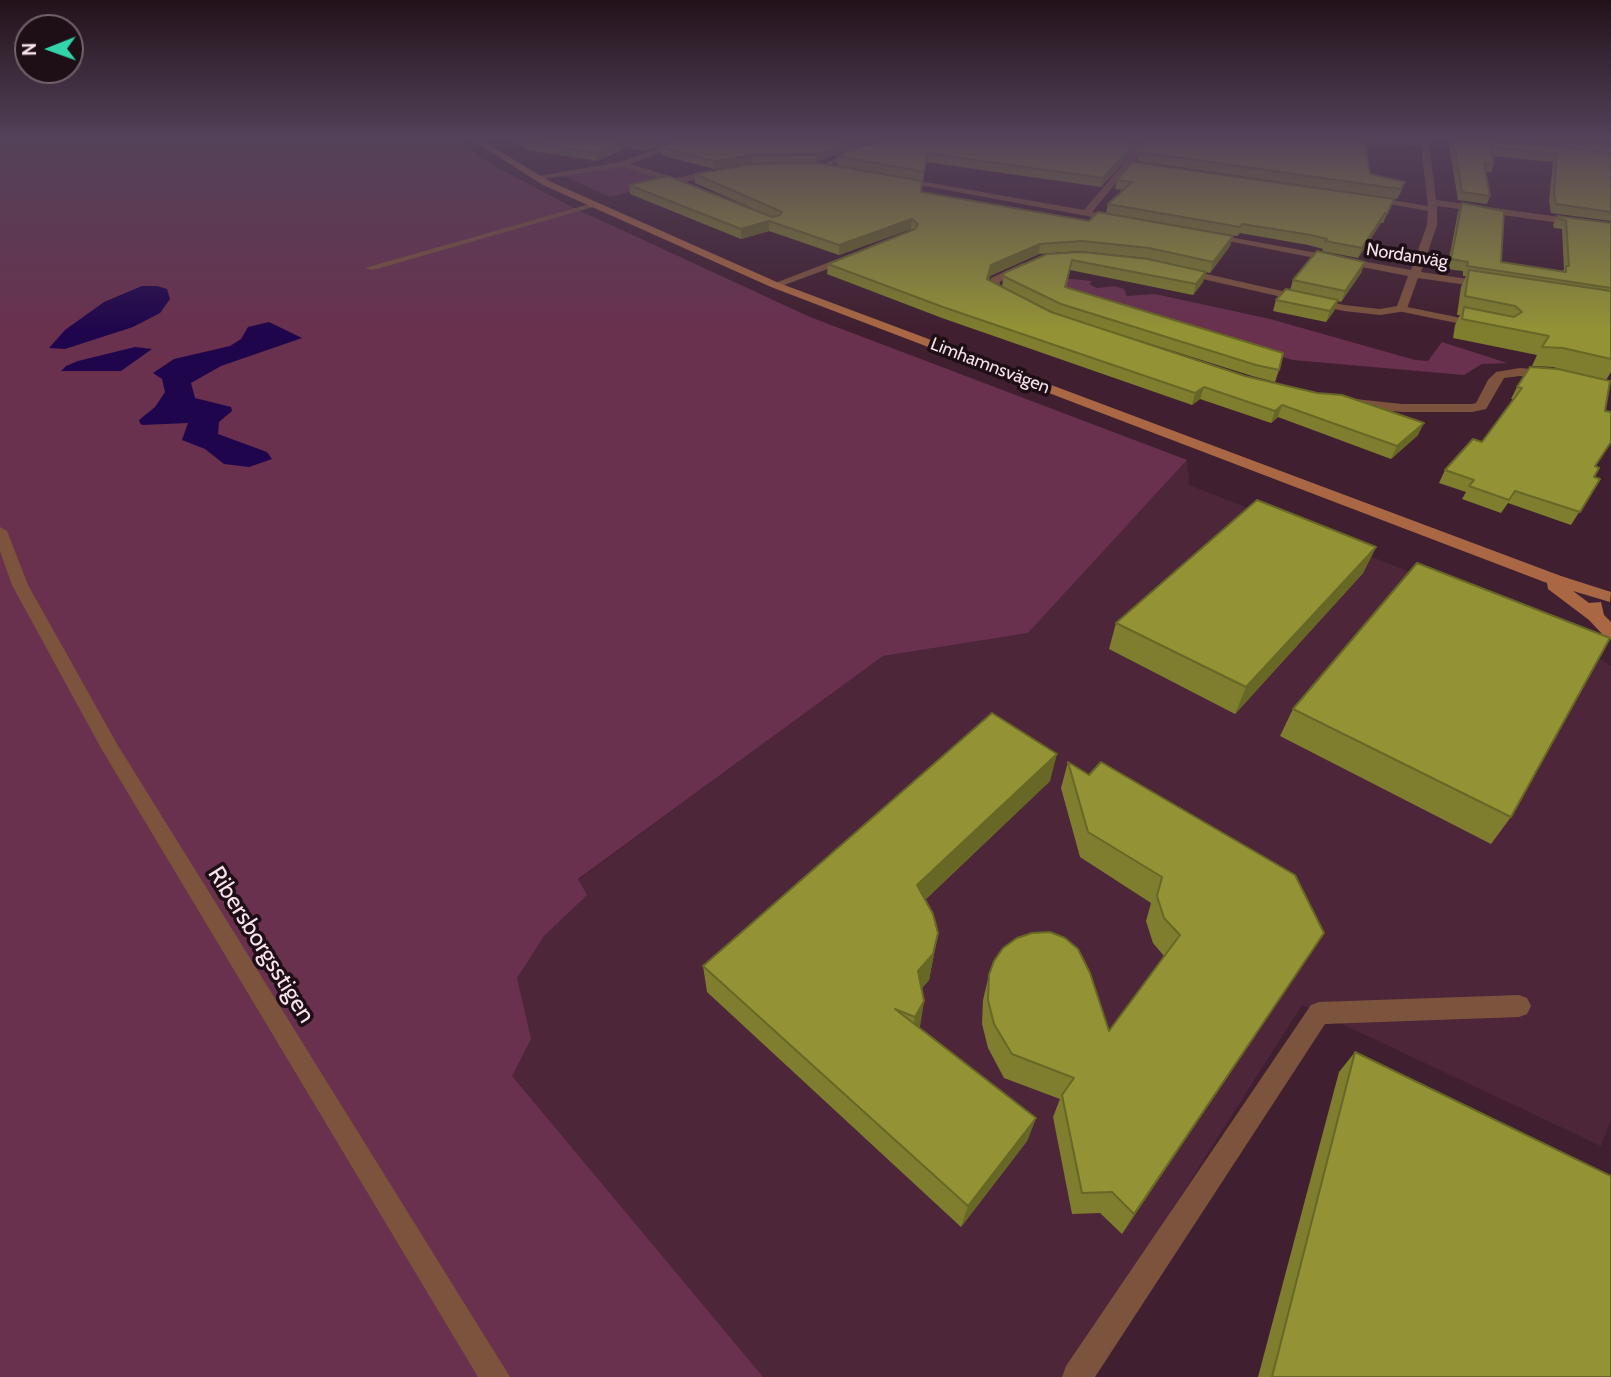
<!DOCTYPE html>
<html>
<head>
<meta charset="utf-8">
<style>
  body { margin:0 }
  #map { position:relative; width:1611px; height:1377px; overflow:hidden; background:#402030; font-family:Cabin,sans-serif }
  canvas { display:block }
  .north { position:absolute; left:14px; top:14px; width:70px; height:70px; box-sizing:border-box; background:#1e0f16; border:2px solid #75636c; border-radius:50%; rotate:269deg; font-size:19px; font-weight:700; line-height:28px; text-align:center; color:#f8e2ec }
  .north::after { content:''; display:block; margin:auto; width:24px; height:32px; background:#32d4a9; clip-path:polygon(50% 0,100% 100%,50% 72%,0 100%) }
</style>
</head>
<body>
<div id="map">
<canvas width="1611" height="1377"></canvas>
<div class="north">N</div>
</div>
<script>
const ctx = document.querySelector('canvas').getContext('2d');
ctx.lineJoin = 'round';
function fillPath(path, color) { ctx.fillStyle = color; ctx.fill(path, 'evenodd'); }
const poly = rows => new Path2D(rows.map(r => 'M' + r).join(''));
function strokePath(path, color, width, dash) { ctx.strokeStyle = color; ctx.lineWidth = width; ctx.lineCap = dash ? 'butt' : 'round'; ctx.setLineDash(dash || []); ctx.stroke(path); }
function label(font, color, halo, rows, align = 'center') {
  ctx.font = font + ' Cabin,sans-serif'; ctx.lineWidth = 7; ctx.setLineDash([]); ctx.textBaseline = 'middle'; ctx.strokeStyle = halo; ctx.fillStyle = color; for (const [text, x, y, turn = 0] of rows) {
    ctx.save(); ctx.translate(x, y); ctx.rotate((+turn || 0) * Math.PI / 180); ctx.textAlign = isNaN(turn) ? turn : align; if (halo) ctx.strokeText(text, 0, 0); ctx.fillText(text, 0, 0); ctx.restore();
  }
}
const built = poly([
  [1187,460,1189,485,1547,626,1611,666,1611,1119,1601,1146,1302,1005,1065,1377,736,1377,420,996,883,656,1028,633]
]);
const green = poly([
  [0,138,454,138,491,164,574,208,810,317,1187,460,1028,633,883,656,578,879,587,895,544,936,517,978,531,1039,512,1076,763,1377,0,1377],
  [620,166,668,182,610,197,562,175],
  [1061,278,1092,281,1089,284,1097,288,1114,286,1124,289,1127,296,1155,294,1270,319,1415,360,1428,361,1442,342,1507,363,1482,364,1464,375,1293,360,1163,323,1054,283]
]);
const water = poly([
  [142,286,157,286,167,289,170,299,160,313,133,327,65,349,49,348,65,330,104,302],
  [269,322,302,338,221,366,191,383,195,398,231,407,232,411,219,422,218,434,267,452,272,459,249,467,224,464,205,449,182,440,188,423,142,425,140,423,139,420,155,407,165,392,162,379,153,373,174,359,230,346,241,339,248,327],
  [135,347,152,349,121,371,61,371,66,366,78,361]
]);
const service = poly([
  [593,203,600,205,373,270,365,268,593,203],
  [1402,306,1481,322,1486,325,1481,328,1398,311,1397,309,1402,306],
  [0,527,7,531,28,585,117,744,510,1377,478,1377,101,748,12,585,0,551,0,527],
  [1519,995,1527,998,1531,1006,1527,1014,1519,1017,1325,1024,1095,1377,1062,1377,1066,1366,1311,1005,1319,1002,1519,995]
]);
const minor = poly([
  [688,138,698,138,630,164,676,178,718,169,721,174,676,184,622,167,537,180,533,177,620,162,688,138],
  [886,138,896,138,822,169,815,167,886,138],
  [1126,138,1135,138,1147,145,1092,212,1122,217,1122,221,1119,222,893,180,897,177,1084,210,1137,148,1139,146,1126,138],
  [1337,138,1416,141,1412,138,1421,138,1429,144,1436,200,1611,224,1611,230,1437,206,1437,225,1421,272,1488,282,1493,285,1488,288,1418,278,1406,311,1380,315,1344,311,1176,273,1175,271,1180,268,1344,305,1380,309,1397,306,1408,276,1202,236,1207,233,1411,270,1427,225,1428,211,1362,199,1366,196,1428,206,1421,146,1340,141,1337,138],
  [1423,138,1446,138,1478,143,1474,145,1423,138],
  [853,253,858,256,857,258,779,287,770,285,853,253],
  [1023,263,1032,265,1000,282,999,288,1014,297,1014,301,1006,301,989,291,991,278,1023,263],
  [1520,368,1552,371,1558,375,1552,379,1520,376,1504,378,1486,409,1472,412,1402,412,1346,406,1339,402,1346,398,1402,404,1472,404,1476,403,1488,380,1496,372,1520,368]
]);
const secondary = poly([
  [469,138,478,138,549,181,779,283,1561,576,1611,592,1610,602,1573,591,1589,603,1601,602,1604,615,1611,622,1611,639,1605,637,1589,620,1548,589,1547,583,771,287,543,185,469,138]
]);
const wall = poly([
  [512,138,681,138,644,151,629,147,597,161,528,150],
  [685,138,880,138,816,162,752,163,714,169,661,155,660,147],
  [885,138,1364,138,1370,174,1405,182,1401,192,1397,199,1137,161,1139,153,1135,150,1101,187,926,162,923,181,837,165,837,156],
  [1452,138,1611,138,1611,221,1551,213,1549,201,1553,162,1492,156,1494,164,1491,172,1486,172,1490,196,1487,204,1458,200,1449,144],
  [695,174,921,192,1089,221,1233,236,1230,246,1210,273,1146,258,1080,251,1039,254,990,276,989,280,1051,312,1418,435,1391,459,1278,417,1271,423,1200,399,1192,405,942,318,827,274,828,264,912,230,911,229,839,255,769,231,741,239,630,194,629,185,772,217,695,183],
  [1117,180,1394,199,1383,223,1381,223,1358,258,1322,251,1323,249,1308,245,1240,233,1237,236,1106,213,1108,204,1123,190,1115,189],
  [1462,203,1501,262,1563,271,1564,269,1562,229,1554,228,1553,225,1557,216,1611,223,1611,372,1606,380,1605,411,1594,477,1600,479,1571,525,1508,503,1501,513,1462,499,1466,492,1439,483,1445,470,1482,442,1513,399,1511,399,1517,387,1592,377,1553,367,1532,366,1537,355,1453,338,1455,325,1460,315,1457,315,1461,287,1466,276,1463,276,1463,271,1447,269,1458,212],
  [1082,252,1203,282,1193,295,1070,270,1066,288,1279,370,1275,382,1252,376,1059,315,1002,287,1004,273],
  [1365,262,1361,273,1341,302,1338,301,1334,311,1326,322,1273,311,1276,300,1290,290,1293,280],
  [1376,547,1363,573,1235,714,1109,649,1116,623],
  [1293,709,1511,817,1491,844,1280,736],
  [1068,762,1324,933,1122,1234,1100,1213,1072,1214,1053,1117,1060,1099,1004,1078,988,1048,982,1024,983,1000,989,975,1109,1031,1164,956,1153,943,1146,921,1151,903,1080,857,1061,788],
  [1050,781,925,900,938,933,929,980,921,989,924,1001,919,1028,1036,1118,1027,1141,961,1227,707,992,703,966],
  [1355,1052,1611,1377,1258,1377,1339,1072]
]);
const shadedWall = poly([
  [658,138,681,138,644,151,643,143],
  [861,138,880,138,816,162,817,154],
  [628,139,629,147,597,161,596,153],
  [1136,142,1135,150,1101,187,1103,178],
  [752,155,752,163,714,169,714,161],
  [1385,213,1381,223,1358,258,1362,248],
  [912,219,911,229,839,255,839,245],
  [769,221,769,231,741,239,741,229],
  [1233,236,1230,246,1210,273,1213,262],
  [1040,244,1039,254,990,276,986,290,987,279,991,265],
  [1365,262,1361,273,1341,302,1345,291],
  [1206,272,1203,282,1193,295,1196,284],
  [1338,300,1334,311,1326,322,1330,311],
  [1204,387,1200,399,1192,405,1195,393],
  [1282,405,1278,417,1271,423,1275,411],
  [1424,423,1418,435,1391,459,1397,446],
  [1376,547,1363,573,1235,714,1246,687],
  [1057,754,1050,781,913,911,917,885],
  [938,933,929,980,914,997,918,971],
  [1324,933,1307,958,1122,1234,1134,1214],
  [924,1001,920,1027,911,1042,915,1017],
  [1036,1118,1027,1141,961,1227,968,1206]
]);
const building = poly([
  [521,138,658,138,643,143,628,139,596,153,527,142,521,138],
  [685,138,861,138,817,154,752,155,714,161,660,147,685,138],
  [885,138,1364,138,1370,174,1405,182,1400,189,1139,152,1143,146,1136,142,1103,178,927,153,924,172,837,156,885,138],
  [1453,138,1470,138,1611,153,1611,212,1556,204,1554,193,1557,154,1490,147,1494,164,1484,163,1490,196,1462,192,1453,138],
  [1544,138,1611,138,1611,145,1544,138],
  [1132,162,1394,199,1387,214,1385,213,1362,248,1325,241,1327,239,1311,235,1242,224,1240,227,1108,204,1132,182,1117,180,1132,162],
  [819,163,922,181,921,192,1089,221,1098,212,1233,236,1213,262,1149,248,1082,241,1040,244,991,265,987,279,1051,312,1245,376,1317,393,1342,395,1424,423,1397,446,1282,405,1275,411,1204,387,1195,393,943,307,828,264,915,229,918,224,912,219,839,245,769,221,741,229,629,185,668,176,772,217,780,215,782,212,695,174,752,164,819,163],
  [1462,203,1504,211,1501,262,1566,272,1566,266,1569,266,1566,220,1558,219,1557,216,1611,223,1611,288,1467,266,1468,262,1451,259,1462,203],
  [1317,251,1365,262,1345,291,1293,280,1317,251],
  [1082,252,1148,259,1206,272,1196,284,1072,260,1065,287,1283,353,1279,370,1256,365,1061,304,1003,276,1004,273,1047,254,1082,252],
  [1469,270,1611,291,1611,359,1563,348,1542,347,1549,336,1462,319,1464,307,1514,317,1522,312,1515,306,1465,296,1469,270],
  [1286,289,1338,300,1330,311,1276,300,1286,289],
  [1530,367,1558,369,1610,381,1605,411,1611,412,1611,442,1595,466,1599,468,1594,477,1600,479,1580,512,1515,491,1509,500,1469,486,1474,480,1445,470,1473,439,1482,442,1522,388,1517,387,1530,367],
  [1257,500,1376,547,1246,687,1116,623,1257,500],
  [1417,563,1610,638,1511,817,1293,709,1417,563],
  [992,713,1057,754,917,885,933,914,938,933,933,954,918,971,924,1001,915,1017,895,1009,1036,1118,968,1206,703,966,992,713],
  [1068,762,1089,775,1101,762,1295,875,1324,933,1134,1214,1112,1192,1082,1193,1062,1095,1074,1078,1012,1054,994,1024,988,1000,989,975,994,961,1003,948,1017,938,1032,933,1050,932,1065,938,1078,949,1090,973,1109,1031,1180,935,1164,918,1157,896,1162,877,1088,832,1068,762],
  [1355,1052,1611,1176,1611,1377,1272,1377,1355,1052]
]);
const farStreetnames = [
  ["Nordanväg",1407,256,9],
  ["Limhamnsvägen",990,366,21]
];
const nearStreetnames = [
  ["Ribersborgsstigen",261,945,58]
];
fillPath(built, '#4d2639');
fillPath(green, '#69314e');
fillPath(water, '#1f064c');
fillPath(service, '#7c543d');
fillPath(minor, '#7c543d');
fillPath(secondary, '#a96843');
fillPath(wall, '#7e7e2e');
fillPath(shadedWall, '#676726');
fillPath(building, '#939336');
strokePath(building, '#676726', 2);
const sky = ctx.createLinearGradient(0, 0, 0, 330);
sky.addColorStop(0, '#23121a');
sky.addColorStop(0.42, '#534259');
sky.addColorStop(1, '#53425900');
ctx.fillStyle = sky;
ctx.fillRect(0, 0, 1611, 330);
label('18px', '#f8e2ec', '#1e0f16', farStreetnames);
label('24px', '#f8e2ec', '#1e0f16', nearStreetnames);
</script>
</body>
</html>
